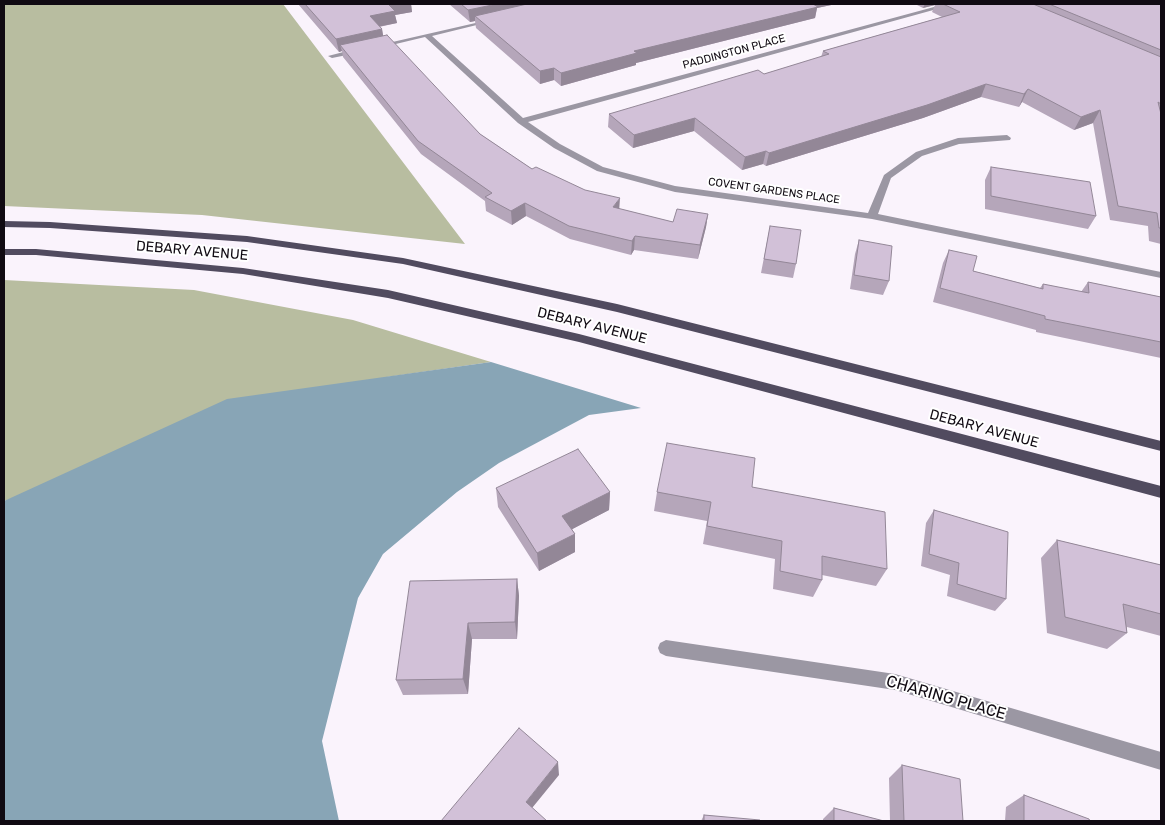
<!DOCTYPE html>
<html>
<head>
<meta charset="utf-8">
<style>
  body { margin:0 }
  #map { position:relative; width:1165px; height:825px; overflow:hidden; background:#faf3fc; font-family:Rubik,sans-serif }
  canvas { display:block }
  .frame { position:absolute; inset:0; border:5px solid #100a12; pointer-events:none }
</style>
</head>
<body>
<div id="map">
<canvas width="1165" height="825"></canvas>
<div class="frame"></div>
</div>
<script>
const ctx = document.querySelector('canvas').getContext('2d');
ctx.lineJoin = 'round';
function fillPath(path, color) { ctx.fillStyle = color; ctx.fill(path, 'evenodd'); }
const poly = rows => new Path2D(rows.map(r => 'M' + r).join(''));
function strokePath(path, color, width, dash) { ctx.strokeStyle = color; ctx.lineWidth = width; ctx.lineCap = dash ? 'butt' : 'round'; ctx.setLineDash(dash || []); ctx.stroke(path); }
function label(font, color, halo, rows, align = 'center') {
  ctx.font = font + ' Rubik,sans-serif'; ctx.lineWidth = 4; ctx.setLineDash([]); ctx.textBaseline = 'middle'; ctx.strokeStyle = halo; ctx.fillStyle = color; for (const [text, x, y, turn = 0] of rows) {
    ctx.save(); ctx.translate(x, y); ctx.rotate((+turn || 0) * Math.PI / 180); ctx.textAlign = isNaN(turn) ? turn : align; if (halo) ctx.strokeText(text, 0, 0); ctx.fillText(text, 0, 0); ctx.restore();
  }
}
const forest = poly([
  [4,4,283,4,465,244,202,215,4,206],
  [4,280,194,290,353,320,491,362,387,377,4,501]
]);
const water = poly([
  [491,362,641,408,589,415,499,463,457,492,383,554,358,598,322,741,339,821,4,821,4,501,227,399]
]);
const minor = poly([
  [945,4,955,4,528,122,560,144,603,167,675,186,868,213,884,175,916,152,958,138,1007,135,1011,138,1010,140,959,144,922,156,891,178,878,214,1161,272,1161,278,872,219,675,192,597,171,554,148,518,123,425,37,379,48,375,46,493,19,493,21,432,36,523,118,945,4],
  [359,48,363,50,362,52,332,58,328,56,359,48],
  [666,640,895,674,1161,752,1161,770,895,690,666,656,660,653,658,648,660,643,666,640]
]);
const major = poly([
  [4,221,50,222,247,236,403,258,617,304,1161,441,1161,451,617,312,403,264,247,242,50,228,4,227,4,221],
  [4,249,36,249,243,268,388,290,579,334,1161,486,1161,498,579,342,388,298,243,274,36,255,4,255,4,249]
]);
const wall = poly([
  [298,4,411,4,412,12,395,15,397,23,379,27,382,29,383,36,480,134,532,169,619,209,673,222,708,214,706,227,698,259,634,250,631,255,570,239,526,216,512,225,486,211,485,201,421,154,343,57,342,51,339,52],
  [449,4,836,4,817,8,815,18,636,63,636,65,561,86,554,80,540,84,476,28,475,21,470,22],
  [915,4,1161,4,1161,244,1149,241,1148,226,1110,220,1093,123,1074,130,1022,102,1019,107,981,97,923,118,766,166,763,164,742,170,694,131,633,148,608,127,609,114,764,74,821,57,823,51,942,17,932,12,935,5,923,8],
  [991,167,1096,216,1088,229,985,209,985,180],
  [770,226,796,264,793,278,761,273],
  [859,240,889,281,883,295,850,289,855,254],
  [949,250,973,271,1040,288,1043,284,1081,292,1088,282,1161,297,1161,358,1036,332,1036,330,933,302,943,263],
  [752,487,887,569,876,586,822,575,822,580,813,597,773,589,775,559,703,544,707,521,654,511,657,492],
  [496,488,610,492,609,510,572,529,575,534,575,552,539,571,498,507],
  [934,510,1006,599,995,611,947,596,950,575,921,566,926,523],
  [1057,540,1161,565,1161,636,1127,627,1127,633,1107,649,1047,633,1041,558],
  [517,579,519,596,517,639,472,639,468,694,403,695,396,680],
  [902,765,963,821,890,821,889,778],
  [1024,795,1090,821,1005,821,1006,807],
  [834,808,884,821,823,821,823,819],
  [704,815,760,821,701,821]
]);
const shadedWall = poly([
  [388,4,411,4,412,12,395,15,397,23,372,28,370,16],
  [497,4,550,4,475,16,475,21,470,22,468,10],
  [806,4,836,4,817,8,815,18,636,63,636,65,561,86,561,73,634,51],
  [925,4,935,4,935,5,923,8],
  [382,29,384,41,340,45,342,51,339,52,336,39],
  [554,68,554,80,540,84,540,71],
  [986,84,981,97,923,118,766,166,769,153],
  [1028,89,1022,102,1019,107,1024,94],
  [1100,110,1093,123,1074,130,1081,117],
  [695,118,694,131,633,148,634,135],
  [766,151,763,164,742,170,745,157],
  [620,198,619,212,613,207],
  [525,203,526,216,512,225,511,211],
  [708,214,706,227,698,259,700,245],
  [635,236,634,250,631,255,632,241],
  [610,492,609,510,563,534,562,516],
  [575,534,575,552,539,571,537,553],
  [517,579,519,596,517,639,515,622],
  [468,623,472,639,468,694,463,679],
  [558,762,559,775,528,813,526,802]
]);
const building = poly([
  [305,4,391,4,388,4,395,11,370,16,382,29,336,39,305,4],
  [461,4,497,4,468,10,461,4],
  [527,4,813,4,818,7,634,51,637,53,561,73,554,68,540,71,475,16,527,4],
  [943,4,1033,4,1161,57,1161,104,1158,102,1161,114,1161,228,1159,228,1157,213,1118,206,1100,110,1081,117,1028,89,1024,94,986,84,927,105,769,153,766,151,745,157,695,118,634,135,609,114,758,70,764,74,829,54,823,51,960,12,943,4],
  [1049,4,1161,4,1161,50,1049,4],
  [387,35,480,134,532,169,536,167,585,190,620,198,613,207,673,222,677,209,708,214,700,245,635,236,632,241,569,226,525,203,511,211,485,197,492,193,418,141,340,45,387,35],
  [991,167,1090,182,1096,216,991,196,991,167],
  [770,226,801,230,796,264,764,259,770,226],
  [859,240,892,246,889,281,854,275,859,240],
  [949,250,977,256,973,271,1043,289,1043,284,1089,293,1088,282,1161,297,1161,342,1045,319,1045,316,940,288,949,250],
  [667,443,755,458,752,487,885,512,887,569,822,556,822,580,780,571,782,541,707,526,711,502,657,492,667,443],
  [578,449,610,492,562,516,575,534,537,553,496,488,578,449],
  [934,510,1008,532,1006,599,957,584,959,563,929,554,934,510],
  [1057,540,1161,565,1161,614,1123,604,1127,633,1065,617,1057,540],
  [517,579,515,622,468,623,463,679,396,680,410,581,517,579],
  [519,728,558,762,526,802,547,821,441,821,519,728],
  [902,765,960,779,963,821,904,821,902,765],
  [1024,795,1089,819,1090,821,1024,821,1024,795],
  [834,808,884,821,834,821,834,808],
  [704,815,760,820,760,821,704,821,704,815]
]);
const farStreetnames = [
  ["PADDINGTON PLACE",734,52,-15],
  ["COVENT GARDENS PLACE",774,191,8]
];
const streetNames = [
  ["DEBARY AVENUE",192,251,5],
  ["DEBARY AVENUE",592,326,14],
  ["DEBARY AVENUE",984,429,15]
];
const nearStreetnames = [
  ["CHARING PLACE",946,698,16]
];
fillPath(forest, '#b8bda0');
fillPath(water, '#88a5b6');
fillPath(minor, '#9b97a3');
fillPath(major, '#514b5f');
fillPath(wall, '#b5a6ba');
fillPath(shadedWall, '#938797');
fillPath(building, '#d2c1d8');
strokePath(building, '#938797', 1);
label('11px', '#100a12', '#fff', farStreetnames);
label('14px', '#100a12', '#fff', streetNames);
label('16px', '#100a12', '#fff', nearStreetnames);
</script>
</body>
</html>
